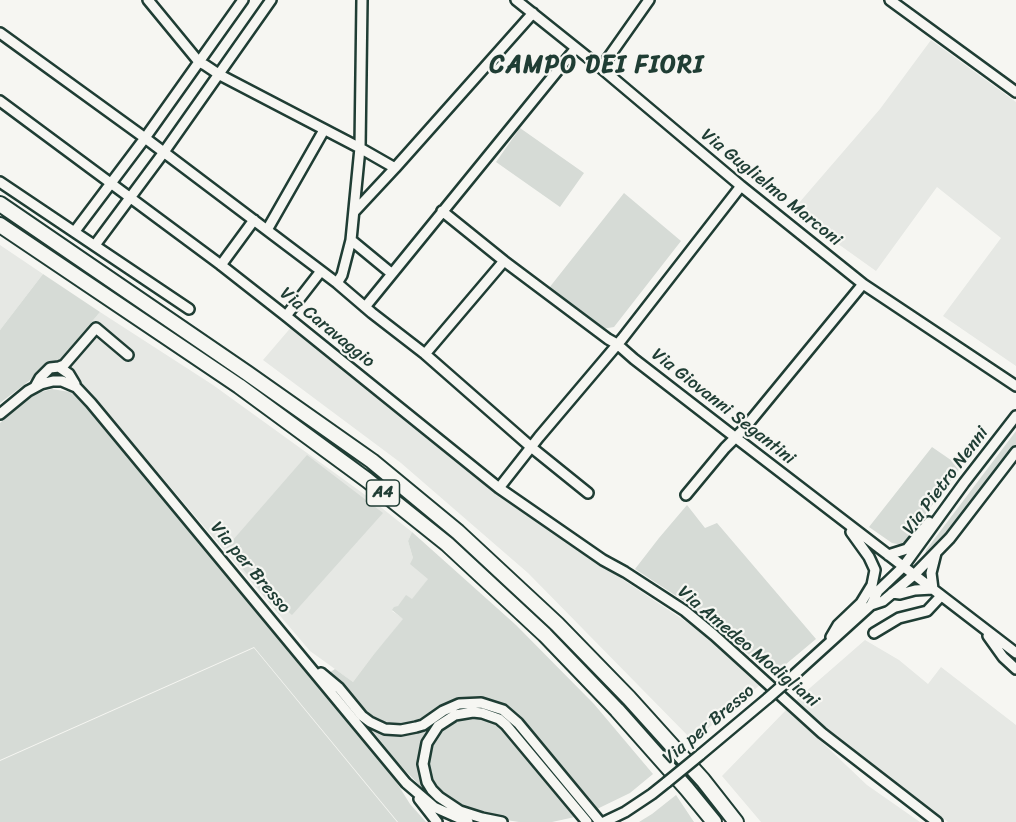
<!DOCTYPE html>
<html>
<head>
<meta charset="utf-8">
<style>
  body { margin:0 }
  canvas { display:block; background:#f6f6f2 }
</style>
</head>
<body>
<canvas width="1016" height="822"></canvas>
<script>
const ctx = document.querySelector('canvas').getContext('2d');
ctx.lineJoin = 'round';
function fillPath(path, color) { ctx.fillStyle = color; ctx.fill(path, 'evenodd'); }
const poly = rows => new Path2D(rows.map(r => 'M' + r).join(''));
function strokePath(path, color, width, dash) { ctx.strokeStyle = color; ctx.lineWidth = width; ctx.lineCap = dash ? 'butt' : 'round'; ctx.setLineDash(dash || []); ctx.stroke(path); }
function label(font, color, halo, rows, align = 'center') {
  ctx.font = font + ' Sriracha,sans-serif'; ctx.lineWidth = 4.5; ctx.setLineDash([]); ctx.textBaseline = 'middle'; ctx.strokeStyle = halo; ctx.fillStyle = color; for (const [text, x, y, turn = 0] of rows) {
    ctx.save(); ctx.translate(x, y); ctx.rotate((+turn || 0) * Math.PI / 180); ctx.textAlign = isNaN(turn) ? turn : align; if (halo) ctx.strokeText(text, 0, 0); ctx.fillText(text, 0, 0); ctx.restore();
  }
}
const built = poly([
  [931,40,1016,102,1016,366,943,316,1001,238,937,187,876,271,792,211,880,109],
  [0,245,43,274,0,330],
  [100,312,213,385,368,497,412,532,408,541,413,558,429,579,412,600,398,606,392,611,404,619,374,654,353,682,310,651,81,382,59,361],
  [293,325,489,486,610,571,694,627,760,685,693,741,528,573,401,463,263,360],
  [865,640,899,660,928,684,941,667,1016,725,1016,822,948,822,847,746,795,701],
  [787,709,867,785,920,822,761,822,722,776]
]);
const green = poly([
  [520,128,584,173,560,207,496,162],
  [624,193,681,241,614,327,602,329,549,288],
  [43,274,100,312,59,361,50,365,0,403,0,330],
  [52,389,70,392,90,409,395,780,410,804,426,822,398,822,254,647,0,760,0,423,34,394],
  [1016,431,1016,446,941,543,931,554,925,555,926,550],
  [932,447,961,467,902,545,892,543,869,527],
  [307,455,383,513,292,615,285,609,279,614,226,548],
  [687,505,705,528,717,523,816,639,773,675,690,605,635,569,659,538],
  [412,532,516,625,594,704,653,774,630,793,597,809,588,800,586,800,502,706,495,702,476,698,453,701,440,708,415,724,398,727,389,726,374,720,363,712,329,673,335,669,353,682,374,654,403,619,392,610,394,607,398,606,406,595,412,599,428,579,410,564,413,558,408,541],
  [254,648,397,822,0,822,0,761],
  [476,706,502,714,515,725,595,822,592,822,510,724,502,718,451,713,434,725,424,741,420,767,424,790,399,764,368,725,386,733,443,715,456,708],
  [475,716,492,720,506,731,569,806,567,808,575,817,552,822,519,822,500,819,458,807,445,796,438,790,430,778,428,769,428,761,432,741,437,733,449,723,460,718],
  [676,795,694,822,639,822,652,814]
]);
const minor = poly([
  [148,0,199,62,205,65,220,75,360,148,395,168],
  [516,0,601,68,741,186,863,284,1016,386],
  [890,0,1016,92],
  [0,33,145,138,337,283,372,313,425,354,531,447,588,493],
  [601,68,649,0],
  [0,101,221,265,286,316,499,488,603,560,625,572,685,611,714,635,822,733,937,822],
  [0,182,189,309],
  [442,211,504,261,608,339,617,344,634,359,727,431,1016,653],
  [354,212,395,168,533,13],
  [267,230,324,130],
  [75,231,145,138,243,0],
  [351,240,391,273],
  [95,245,164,152,271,0],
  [221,265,254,220],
  [337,283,342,275,351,240,360,148,362,0],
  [365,307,576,48],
  [286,316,321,271],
  [425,354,504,261],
  [59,367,64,365,96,328,128,355],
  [35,387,40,378,50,368,59,367,69,374,75,384],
  [0,414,28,391,41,384,53,381,62,381,76,387,91,403,406,783,434,807,468,822],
  [499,488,539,437,622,339,741,186],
  [686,495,725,448,743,430,863,284],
  [888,555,907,549,929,522],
  [933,589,931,573,936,553],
  [892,593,900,594,915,590,933,589],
  [871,605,883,601,914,575,950,538,1016,452],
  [874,633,899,618,927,611,941,596],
  [988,636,1003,657,1016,669],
  [831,637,838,625,861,603,872,585,875,570,869,557,851,532],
  [321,673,339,688,362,716,370,722,385,729,401,730,416,727,423,725,443,711,459,704,481,703,503,710,518,723,600,822],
  [784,684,871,605,878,591,903,567,964,483,1016,416],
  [700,755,768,698],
  [419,799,437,822],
  [502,822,482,818,460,811,439,797,432,790,427,782,423,764,427,743,438,726,455,715,473,712,482,713,499,719,506,725,587,822],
  [604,822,625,812,652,794,667,782]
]);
const highway = poly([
  [0,204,247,373,372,461,458,532,557,624,629,698,703,780,736,822],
  [0,225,239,386,367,480,447,544,545,635,617,710,687,789,714,822]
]);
const minorBridge = poly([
  [768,698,784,684],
  [667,782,700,755]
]);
const shields = [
  [383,493,33]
];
const shieldNames = [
  ["A4",383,493]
];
const streetNames = [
  ["Via Guglielmo Marconi",771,188,39],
  ["Via Caravaggio",327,328,39],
  ["Via Giovanni Segantini",723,407,38],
  ["Via Pietro Nenni",946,481,-53],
  ["Via per Bresso",250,568,50],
  ["Via Amedeo Modigliani",748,647,40],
  ["Via per Bresso",709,725,-40]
];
const districtNames = [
  ["CAMPO DEI FIORI",597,66]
];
fillPath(built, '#e6e8e4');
fillPath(green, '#d6dbd6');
strokePath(minor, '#1f3d34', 14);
strokePath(highway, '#1f3d34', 18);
strokePath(minor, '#f6f6f2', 9);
strokePath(highway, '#f6f6f2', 14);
strokePath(minorBridge, '#1f3d34', 14, []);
strokePath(minorBridge, '#f6f6f2', 9);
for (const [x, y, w] of shields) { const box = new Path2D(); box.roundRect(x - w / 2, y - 13, w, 26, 4.5); ctx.fillStyle = '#f6f6f2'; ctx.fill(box); strokePath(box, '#1f3d34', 1.5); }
label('bold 16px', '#1f3d34', null, shieldNames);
label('18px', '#1f3d34', '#f6f6f2', streetNames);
ctx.letterSpacing = '1.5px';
label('bold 24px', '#1f3d34', '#f6f6f2', districtNames);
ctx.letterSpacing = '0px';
</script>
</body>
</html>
